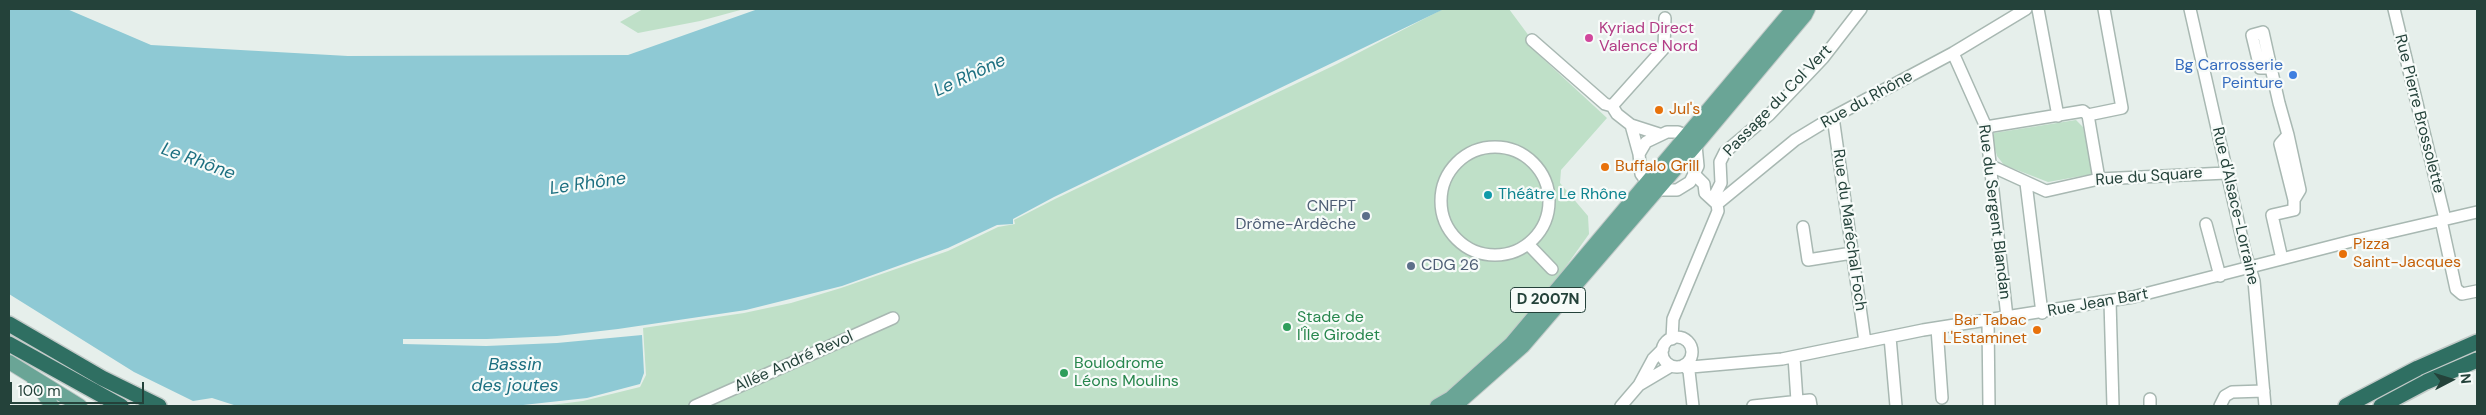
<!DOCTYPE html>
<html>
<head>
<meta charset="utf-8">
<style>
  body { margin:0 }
  #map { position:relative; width:2486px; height:415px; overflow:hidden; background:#e6efeb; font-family:"DM Sans",sans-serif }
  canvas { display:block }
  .frame { position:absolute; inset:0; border:10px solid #24423a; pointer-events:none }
  .north { position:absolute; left:2426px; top:355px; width:50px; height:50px; -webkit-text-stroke:4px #f7fbf9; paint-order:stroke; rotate:85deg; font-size:14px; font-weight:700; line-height:20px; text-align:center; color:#24423a }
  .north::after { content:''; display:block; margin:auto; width:18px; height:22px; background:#24423a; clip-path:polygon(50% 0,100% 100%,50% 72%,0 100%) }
  .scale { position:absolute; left:10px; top:382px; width:134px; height:22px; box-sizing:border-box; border:2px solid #24423a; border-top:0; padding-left:6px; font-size:15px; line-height:18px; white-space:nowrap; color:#24423a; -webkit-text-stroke:4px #f7fbf9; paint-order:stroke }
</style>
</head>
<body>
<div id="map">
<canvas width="2486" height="415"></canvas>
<div class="frame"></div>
<div class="north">N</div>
<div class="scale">100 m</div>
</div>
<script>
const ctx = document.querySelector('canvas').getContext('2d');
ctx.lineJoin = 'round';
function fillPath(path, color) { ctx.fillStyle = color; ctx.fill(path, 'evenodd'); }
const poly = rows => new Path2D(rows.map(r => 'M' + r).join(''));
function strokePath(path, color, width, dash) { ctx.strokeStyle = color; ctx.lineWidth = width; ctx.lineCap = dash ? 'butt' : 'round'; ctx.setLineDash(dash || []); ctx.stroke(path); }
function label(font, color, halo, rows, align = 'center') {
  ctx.font = font + ' "DM Sans",sans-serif'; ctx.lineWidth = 4.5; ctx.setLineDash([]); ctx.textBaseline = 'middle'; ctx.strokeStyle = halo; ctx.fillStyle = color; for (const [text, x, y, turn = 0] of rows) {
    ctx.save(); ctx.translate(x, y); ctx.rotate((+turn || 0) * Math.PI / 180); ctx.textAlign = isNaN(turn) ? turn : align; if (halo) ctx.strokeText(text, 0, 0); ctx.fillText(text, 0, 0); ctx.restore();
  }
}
const green = poly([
  [643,9,744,9,700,21,638,33,620,22],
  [1443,9,1509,9,1532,40,1527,44,1607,118,1561,170,1560,183,1588,216,1589,234,1511,344,1437,406,543,406,583,401,640,387,646,375,643,328,744,313,791,303,841,288,948,251,998,227,1015,224,1014,220,1055,199,1337,64],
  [2076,120,2083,127,2093,174,2048,182,2004,165,1997,156,1993,141,1994,133]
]);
const water = poly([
  [9,9,67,9,151,45,348,56,628,55,758,9,1444,9,1054,197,1013,219,1013,224,997,225,948,248,842,286,746,310,618,329,557,336,487,339,403,339,403,344,486,346,557,343,642,335,644,373,640,384,587,398,514,406,237,406,212,398,193,401,134,372,9,294]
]);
const minor = poly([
  [2038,9,2058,116],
  [2190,9,2245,252,2254,281,2265,406],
  [2394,9,2445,219],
  [1532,40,1605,104,1612,106,1617,114,1631,125,1659,134],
  [1953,53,1986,127,2007,317],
  [2271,68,2260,68,2252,35,2263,32,2271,68,2279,103,2288,135],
  [1612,106,1664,48,1665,18],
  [2088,115,2122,108,2104,9],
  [1833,117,1865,342],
  [1631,125,1639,154],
  [1986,127,2083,111,2088,115,2099,179],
  '1441 201a54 54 0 1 1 108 0a54 54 0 1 1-108 0Z',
  [1989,165,2046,191,2099,179,2226,173],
  [1647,182,1641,174,1639,154,1646,142,1667,132,1678,132,1685,135],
  [2026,183,2042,313],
  [1658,190,1677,190,1690,182,1698,166,1696,145],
  [1713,199,1721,183,1720,162,1725,152,1769,115,1823,58,1861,9],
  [1717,204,1795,140,1833,117,1953,53,2026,9],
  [2441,220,2456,289,2462,294,2477,291],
  [2206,224,2220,276],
  [1803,227,1808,260,1852,253],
  [1528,244,1552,269],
  [2282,259,2272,215,2294,210,2294,200,2300,190,2288,135,2280,144,2294,200],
  [2110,301,2113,406],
  [1988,320,1989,406],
  [1937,328,1942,398],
  [1890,337,1896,406],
  '1662 352a15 15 0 1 1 30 0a15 15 0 1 1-30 0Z',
  [1672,339,1673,319,1718,211,1717,204,1705,193,1704,184,1695,175],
  [1794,357,1797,401],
  [1684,365,1691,367,1782,359,1923,330,2133,297,2352,241,2477,212],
  [1684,365,1689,371,1693,406],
  [1639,385,1653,359,1663,349],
  [2150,399,2150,406],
  [695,406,893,318],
  [1621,406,1639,385,1671,366],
  [1753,406,1810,400,1811,406],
  [2220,406,2225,396,2232,392,2264,391]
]);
const major = poly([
  [9,362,80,406],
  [34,380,52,406],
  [1437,406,1451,398,1511,344,1793,9],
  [1455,406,1523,346,1696,145,1805,15,1808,9]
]);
const highway = poly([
  [9,324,102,378,159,406],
  [9,344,121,406],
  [2346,406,2418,368,2477,342],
  [2381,406,2426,382,2477,360]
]);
const markers = [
  [1589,38,5,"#d1479c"],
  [2293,75,5,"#3f7fe0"],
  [1659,110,5,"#e8710a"],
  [1605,167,5,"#e8710a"],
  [1488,195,5,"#0f9aa8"],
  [1366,216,5,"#5c6f8a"],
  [2343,254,5,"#e8710a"],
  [1411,266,5,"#5c6f8a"],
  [1287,327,5,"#2e9e5b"],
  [2037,330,5,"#e8710a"],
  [1064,373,5,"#2e9e5b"]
];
const shields = [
  [1548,300,75]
];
const shieldNames = [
  ["D 2007N",1548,300]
];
const hotelNames = [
  ["Kyriad Direct",1599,29],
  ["Valence Nord",1599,47]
];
const shopNames = [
  ["Bg Carrosserie",2283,66],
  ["Peinture",2283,84]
];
const streetNames = [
  ["Rue du Rhône",1867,100,-29],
  ["Passage du Col Vert",1778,101,-46],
  ["Rue Pierre Brossolette",2419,114,76],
  ["Rue du Square",2149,177,-4],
  ["Rue d'Alsace-Lorraine",2235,206,77],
  ["Rue du Sergent Blandan",1994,212,83],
  ["Rue du Maréchal Foch",1849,230,82],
  ["Rue Jean Bart",2098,303,-10],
  ["Allée André Revol",794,362,-24]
];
const foodNames = [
  ["Jul's",1669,110],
  ["Buffalo Grill",1615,167],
  ["Pizza",2353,245],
  ["Saint-Jacques",2353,263],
  ["Bar Tabac",2027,321,"right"],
  ["L'Estaminet",2027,339,"right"]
];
const cultureNames = [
  ["Théâtre Le Rhône",1498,195]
];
const serviceNames = [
  ["CNFPT",1356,207],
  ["Drôme-Ardèche",1356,225],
  ["CDG 26",1421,266,"left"]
];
const leisureNames = [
  ["Stade de",1297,318],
  ["l'Île Girodet",1297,336],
  ["Boulodrome",1074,364],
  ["Léons Moulins",1074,382]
];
const waterNames = [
  ["Le Rhône",970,76,-25],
  ["Le Rhône",198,162,20],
  ["Le Rhône",588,184,-8],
  ["Bassin",515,365],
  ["des joutes",515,386]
];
fillPath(green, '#bfe0c8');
fillPath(water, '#8ec9d4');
strokePath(minor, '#a8b8b2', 14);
strokePath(major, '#c2cac8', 16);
strokePath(highway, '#c2cac8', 18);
strokePath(minor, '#fff', 11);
strokePath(major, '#6aa596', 14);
strokePath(highway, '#2f6f62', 15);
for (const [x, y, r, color] of markers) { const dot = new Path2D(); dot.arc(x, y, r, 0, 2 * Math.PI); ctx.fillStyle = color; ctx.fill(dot); strokePath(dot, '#f7fbf9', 2); }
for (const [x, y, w] of shields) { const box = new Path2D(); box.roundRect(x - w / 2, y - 12.5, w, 25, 4); ctx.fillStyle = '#f7fbf9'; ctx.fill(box); strokePath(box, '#24423a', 1); }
label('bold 15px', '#24423a', null, shieldNames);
label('16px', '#b23c85', '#f7fbf9', hotelNames, 'left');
label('16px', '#366cbe', '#f7fbf9', shopNames, 'right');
label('16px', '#24423a', '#f7fbf9', streetNames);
label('16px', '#c56008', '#f7fbf9', foodNames, 'left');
label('16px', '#0d838f', '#f7fbf9', cultureNames, 'left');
label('16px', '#4e5e75', '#f7fbf9', serviceNames, 'right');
label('16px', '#27864d', '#f7fbf9', leisureNames, 'left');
label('italic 18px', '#1c6f80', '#f7fbf9', waterNames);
</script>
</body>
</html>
